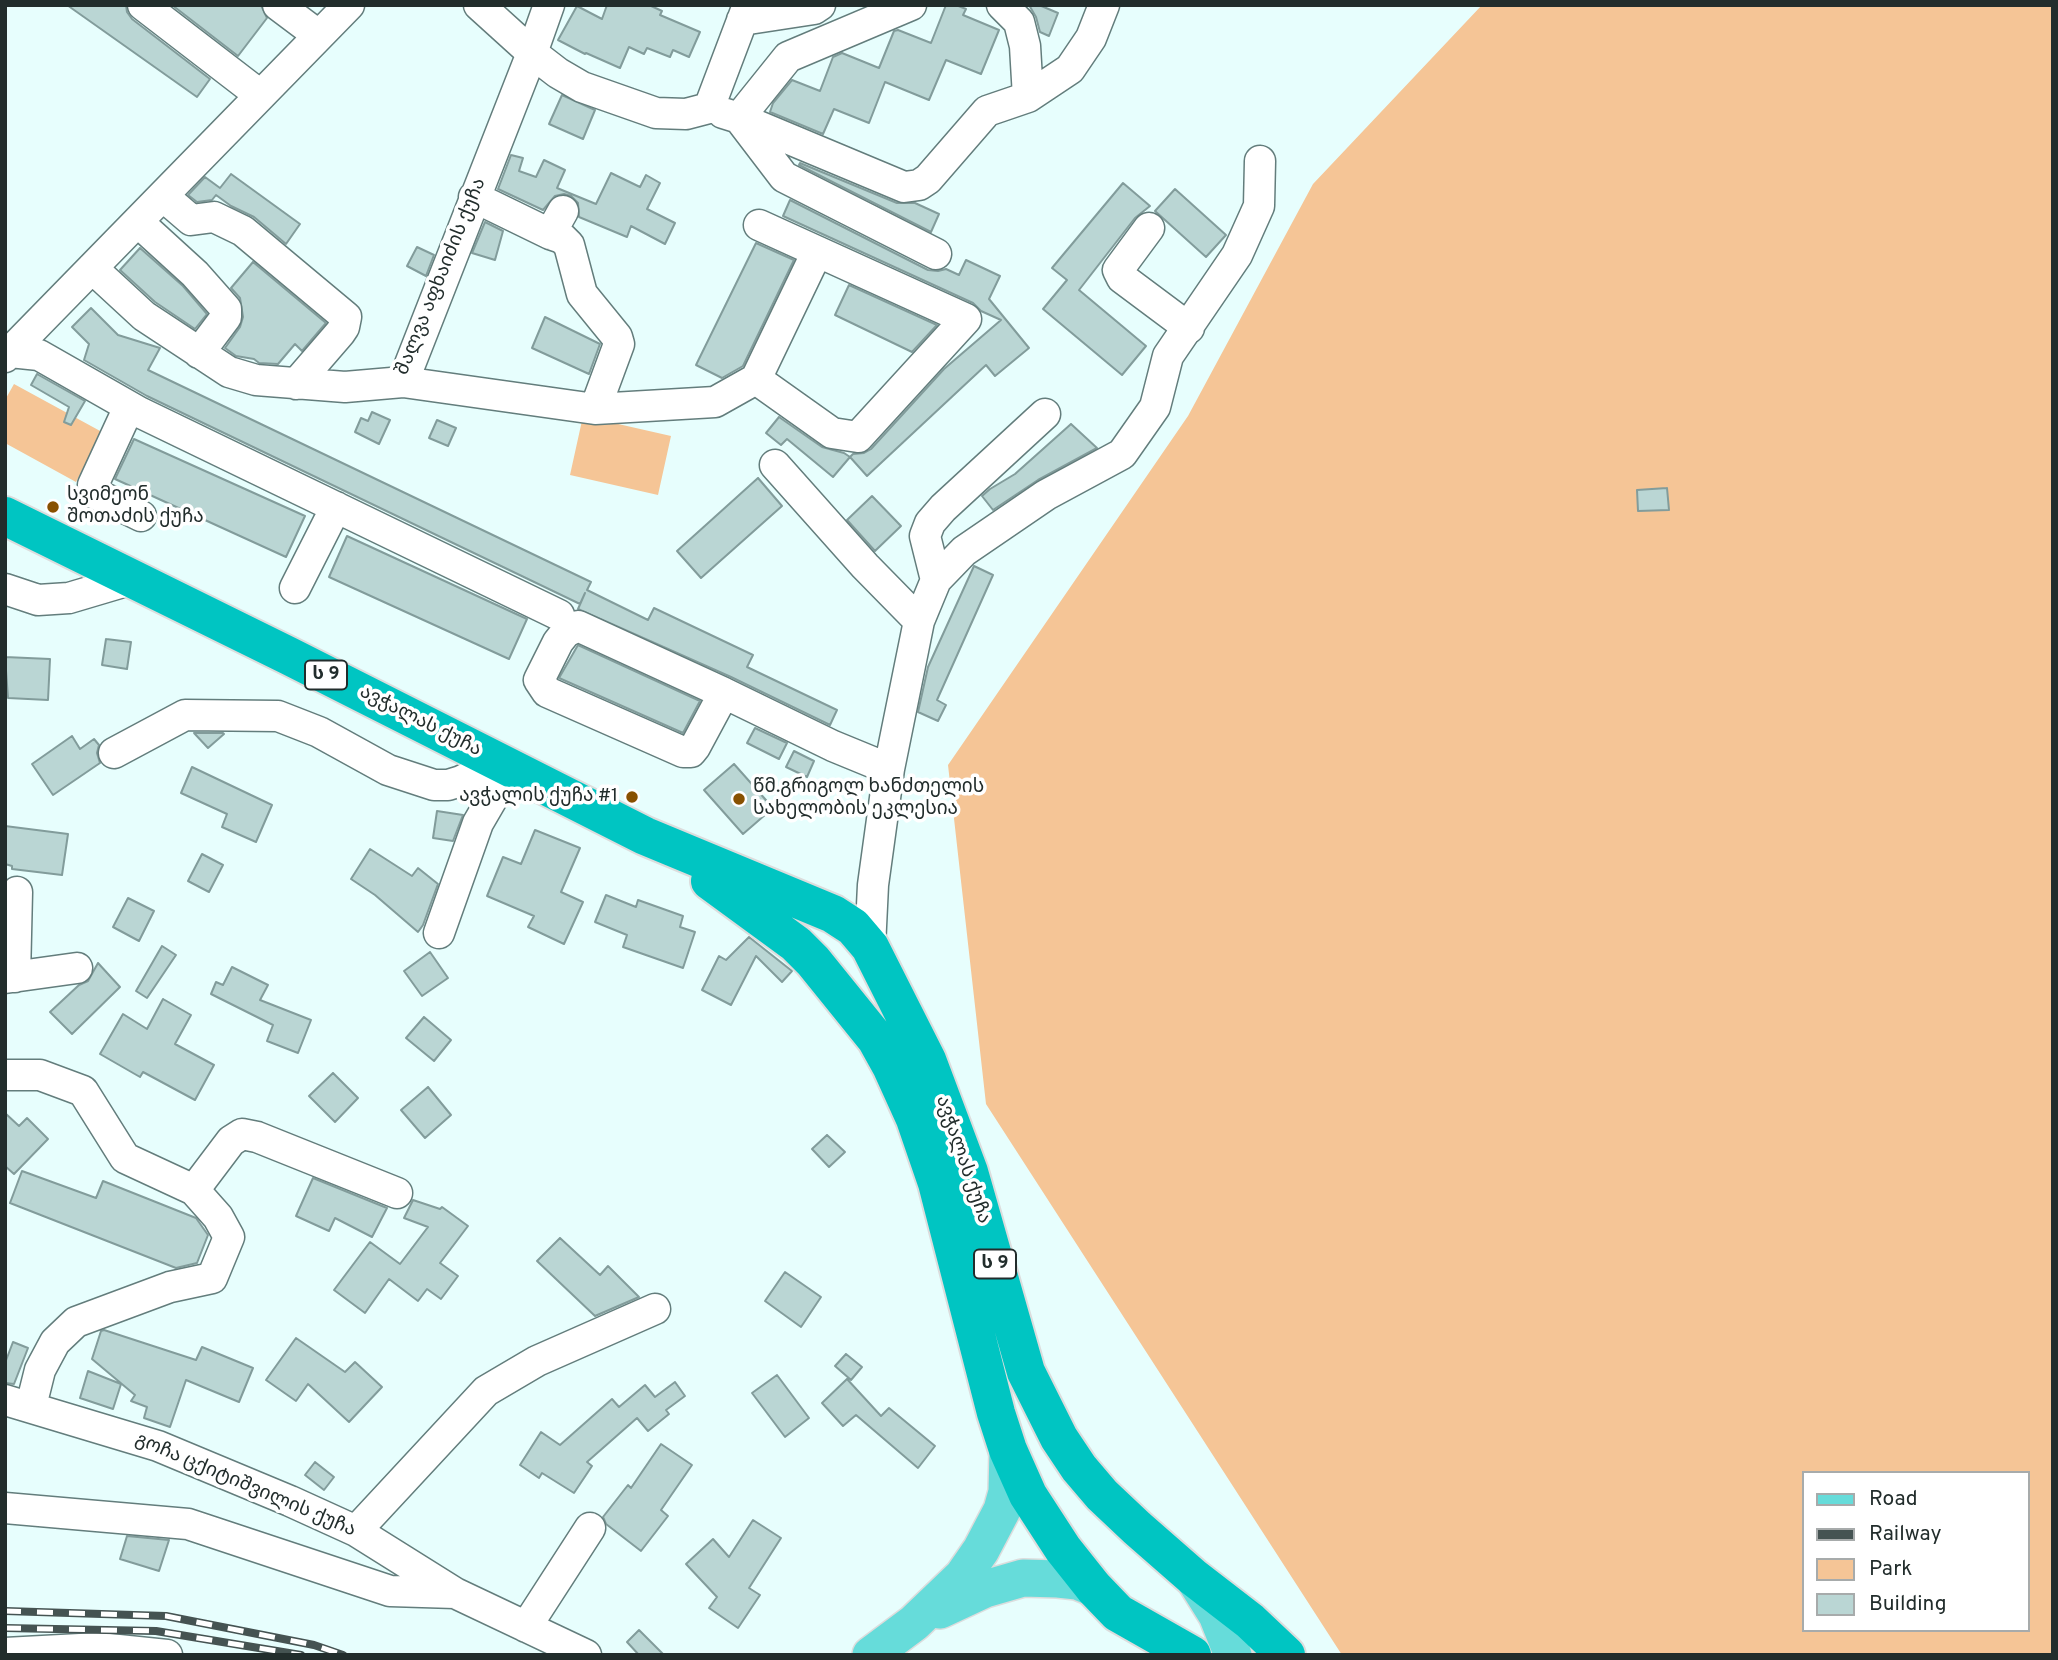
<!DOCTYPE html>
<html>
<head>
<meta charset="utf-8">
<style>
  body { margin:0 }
  #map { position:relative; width:2058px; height:1660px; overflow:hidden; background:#e7fefd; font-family:Overpass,sans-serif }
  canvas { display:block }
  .frame { position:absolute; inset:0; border:7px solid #222d2c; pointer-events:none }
  .legend { position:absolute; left:1802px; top:1471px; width:228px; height:161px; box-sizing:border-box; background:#fff; border:2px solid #a7abab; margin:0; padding:9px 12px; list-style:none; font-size:21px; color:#222d2c }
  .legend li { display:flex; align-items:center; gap:14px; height:35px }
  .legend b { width:35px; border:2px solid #a7abab }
</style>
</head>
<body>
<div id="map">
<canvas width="2058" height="1660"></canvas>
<div class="frame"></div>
<ul class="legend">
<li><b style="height:9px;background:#66dcda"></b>Road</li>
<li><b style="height:9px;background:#455352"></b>Railway</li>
<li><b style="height:19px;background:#f5c596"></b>Park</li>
<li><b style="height:19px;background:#bad6d4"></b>Building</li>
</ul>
</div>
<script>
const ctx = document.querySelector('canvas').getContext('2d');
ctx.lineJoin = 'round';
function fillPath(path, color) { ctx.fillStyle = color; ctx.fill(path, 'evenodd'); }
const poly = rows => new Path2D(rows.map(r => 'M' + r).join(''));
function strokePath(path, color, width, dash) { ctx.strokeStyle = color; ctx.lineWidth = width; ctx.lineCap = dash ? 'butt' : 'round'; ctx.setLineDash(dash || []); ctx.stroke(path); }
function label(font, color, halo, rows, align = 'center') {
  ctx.font = font + ' Overpass,"Noto Sans Georgian",sans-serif'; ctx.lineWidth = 7; ctx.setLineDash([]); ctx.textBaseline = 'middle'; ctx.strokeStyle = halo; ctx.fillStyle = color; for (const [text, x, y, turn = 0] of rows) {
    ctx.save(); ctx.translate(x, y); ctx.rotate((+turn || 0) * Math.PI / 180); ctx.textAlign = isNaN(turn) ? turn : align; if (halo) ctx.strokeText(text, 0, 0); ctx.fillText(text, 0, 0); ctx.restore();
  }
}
const green = poly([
  [1482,5,2053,5,2053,1655,1342,1655,986,1104,948,765,1188,416,1313,184],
  [1804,1473,2028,1473,2028,1630,1804,1630],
  [14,384,102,432,76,482,5,443,5,400],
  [583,416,671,436,658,495,570,475]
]);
const building = poly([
  [67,5,126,5,127,12,132,19,210,79,197,97,67,5],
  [172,5,261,5,267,18,238,56,172,5],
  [607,5,649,5,662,11,660,15,700,32,689,57,673,50,670,57,647,48,644,54,629,47,620,68,586,53,585,54,558,40,577,6,602,19,607,5],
  [946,5,956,5,966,9,963,15,999,30,981,74,946,60,929,100,885,82,869,123,834,109,823,134,770,112,773,103,792,80,820,91,833,57,842,53,879,68,894,31,898,30,931,43,946,5],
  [1029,5,1039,5,1058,13,1049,36,1040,32,1036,17,1029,5],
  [562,95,595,110,583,139,549,124,562,95],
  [511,155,523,158,519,171,536,177,544,160,565,170,557,188,596,204,611,173,640,187,646,175,660,183,647,209,675,223,665,244,631,226,627,237,579,217,578,203,571,196,564,194,555,196,543,210,498,189,511,155],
  [800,163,897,203,915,203,939,214,931,232,799,165,800,163],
  [231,174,300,224,286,244,254,217,231,206,216,195,212,200,197,202,188,195,205,177,220,188,231,174],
  [1123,183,1150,206,1135,218,1079,290,1146,346,1122,375,1043,309,1067,280,1052,268,1123,183],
  [1175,189,1226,235,1206,257,1155,211,1175,189],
  [790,200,928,270,938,271,946,269,959,275,966,260,1000,276,989,299,1029,348,995,376,986,365,867,476,850,457,853,454,864,453,871,449,944,369,1001,320,981,311,973,303,783,216,790,200],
  [485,222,503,231,495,260,472,253,485,222],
  [756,243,794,260,743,366,722,378,696,365,756,243],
  [417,247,434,255,426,276,407,266,417,247],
  [140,248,183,286,207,314,195,329,155,302,120,270,140,248],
  [253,262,326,323,302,351,295,344,278,364,259,363,254,359,236,356,225,348,240,327,243,317,240,298,231,288,253,262],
  [849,285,937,325,912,352,835,315,849,285],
  [91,308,118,335,160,348,148,370,591,582,587,590,648,620,654,608,753,655,747,667,837,710,830,725,731,677,578,609,585,593,580,604,147,396,84,360,89,344,72,327,91,308],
  [545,317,600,344,589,374,532,348,545,317],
  [37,374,85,401,71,425,64,422,69,407,31,385,37,374],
  [372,412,390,420,379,444,355,432,361,418,368,421,372,412],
  [779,417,822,447,844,453,850,457,833,477,787,439,781,445,766,433,779,417],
  [437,420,456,428,448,446,429,438,437,420],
  [1071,424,1097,448,1038,480,993,510,982,496,990,489,1015,474,1071,424],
  [134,439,305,516,286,557,115,479,134,439],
  [758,478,782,506,701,578,677,551,758,478],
  [1667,488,1669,510,1638,511,1637,490,1667,488],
  [872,496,901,526,875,551,847,520,872,496],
  [347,536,527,619,509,659,329,577,347,536],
  [974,566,993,575,937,700,946,705,938,721,918,712,928,667,974,566],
  [106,639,131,642,127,669,102,665,106,639],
  [578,645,700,701,683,733,559,678,578,645],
  [5,657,50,659,48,700,8,698,5,657],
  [755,728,787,743,779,759,747,743,755,728],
  [194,733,223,733,224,734,208,748,194,733],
  [72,736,80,749,94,739,99,745,97,753,100,763,53,795,32,764,72,736],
  [794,751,814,761,807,777,786,767,794,751],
  [734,764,773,808,743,834,704,790,734,764],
  [192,767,272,805,256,842,222,827,227,814,181,793,192,767],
  [437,811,463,815,453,841,433,838,437,811],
  [5,826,68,834,62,875,12,869,12,866,5,864,5,826],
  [535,830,580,848,561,892,583,902,564,944,528,927,534,916,487,896,503,857,521,864,535,830],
  [370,849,412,876,418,868,438,884,423,925,418,932,375,895,351,879,370,849],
  [202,854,223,865,209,892,188,881,202,854],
  [606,895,636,907,638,900,683,916,680,927,695,932,683,968,623,947,627,935,595,922,606,895],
  [128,898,154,911,139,941,113,927,128,898],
  [749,937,792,971,782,982,756,956,731,1005,702,990,719,956,726,960,749,937],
  [162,946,176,955,147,998,136,991,162,946],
  [430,952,448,978,422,996,404,971,430,952],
  [98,963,120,987,72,1034,50,1012,79,985,88,981,98,963],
  [232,967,268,985,260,1000,311,1020,298,1053,267,1041,273,1025,211,994,216,982,223,985,232,967],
  [163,999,191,1015,175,1044,214,1065,195,1100,143,1072,140,1077,100,1054,123,1014,147,1029,163,999],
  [424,1017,451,1040,434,1061,406,1038,424,1017],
  [333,1073,358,1098,335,1122,309,1096,333,1073],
  [428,1087,451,1115,425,1138,401,1110,428,1087],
  [5,1113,19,1126,27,1118,48,1139,14,1174,5,1166,5,1113],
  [827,1135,845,1152,829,1167,812,1149,827,1135],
  [22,1171,96,1198,103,1181,196,1218,208,1235,197,1263,176,1268,10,1203,22,1171],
  [313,1178,387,1208,372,1237,335,1218,329,1231,296,1216,313,1178],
  [413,1200,440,1209,442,1207,468,1226,440,1263,458,1276,441,1299,427,1289,418,1301,389,1279,365,1313,334,1290,370,1242,400,1264,428,1227,404,1218,413,1200],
  [560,1238,600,1275,608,1266,639,1297,595,1316,537,1261,560,1238],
  [785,1272,821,1297,801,1327,765,1301,785,1272],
  [104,1330,196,1360,202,1347,253,1368,239,1402,186,1380,170,1427,144,1418,147,1407,131,1401,135,1395,92,1359,101,1331,104,1330],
  [296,1338,345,1372,355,1362,382,1387,349,1422,308,1384,296,1401,266,1380,296,1338],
  [13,1342,28,1348,14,1384,5,1383,5,1363,13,1342],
  [846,1354,862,1367,851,1380,835,1366,846,1354],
  [88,1371,121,1384,113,1409,80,1398,88,1371],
  [777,1375,809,1418,785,1437,752,1393,777,1375],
  [847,1379,881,1416,889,1408,935,1446,918,1468,856,1415,843,1426,822,1403,847,1379],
  [675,1382,685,1396,666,1410,669,1414,648,1431,637,1418,587,1462,592,1466,574,1493,542,1473,539,1478,520,1465,541,1432,560,1445,612,1399,619,1407,645,1385,655,1397,675,1382],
  [661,1444,692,1465,661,1510,668,1516,641,1551,606,1524,603,1517,628,1485,631,1488,661,1444],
  [315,1462,334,1477,324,1490,305,1475,315,1462],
  [753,1520,781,1538,749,1588,760,1595,738,1628,709,1608,717,1597,686,1564,713,1539,729,1557,753,1520],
  [127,1536,169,1540,159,1571,120,1559,127,1536],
  [639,1630,664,1655,639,1655,627,1642,639,1630]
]);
const minor = poly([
  [143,5,260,95],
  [278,5,318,35],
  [479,5,532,53,558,73,582,87,656,113,686,114,709,108],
  [1002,5,1019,22,1025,46,1028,97],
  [742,20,814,9,820,5],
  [709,108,748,5],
  [723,113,739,118,788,57,911,5],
  [163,196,191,220,214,217,243,231,346,317,344,327,340,333,296,384],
  [474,197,550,234,563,211],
  [138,222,195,274,226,309,226,317,199,353],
  [1149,228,1118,270,1122,278,1189,328],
  [550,234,562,238,569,245,582,294,617,337,619,344,595,409],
  [936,254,784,177,739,118,904,187,919,185,928,179,987,111,1028,97,1070,69,1091,38,1104,5],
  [92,268,144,316,229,372,256,380,345,387,403,382,595,409,715,402,756,379,817,252],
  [10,352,39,355,139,412,559,615],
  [5,357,349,5],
  [756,379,832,433,858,437,966,319,759,225],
  [403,382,532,53,549,5],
  [129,407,93,485,96,494,141,516],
  [775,465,865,566,919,621],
  [936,580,925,536,930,523,943,508,1045,414],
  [295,588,336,507],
  [5,589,38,600,69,598,133,579],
  [724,693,695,747,691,752,683,752,547,692,539,680,558,642,566,632,578,626,724,693,833,746,889,769],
  [114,753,185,715,278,716,319,732,388,770,434,785,448,785,461,781,484,770,494,760],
  [439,933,478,823,510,768],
  [870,947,873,885,889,769,919,621,936,580,964,551,1046,495,1122,454,1155,407,1168,356,1237,255,1259,206,1260,161],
  [15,977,17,892],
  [5,978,77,968],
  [5,1075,40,1075,83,1091,125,1158,194,1190,218,1217,229,1237,212,1278,170,1287,76,1322,55,1342,40,1370,31,1406],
  [194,1190,231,1141,242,1134,257,1137,397,1193],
  [5,1400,158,1446,290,1501,356,1531,455,1593,586,1655],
  [5,1508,188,1524,390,1591,455,1593],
  [356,1531,486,1391,537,1361,655,1309],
  [526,1627,590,1528],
  [5,1653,99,1648,167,1655]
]);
const major = poly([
  [1195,1580,1217,1615,1233,1655],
  [940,1610,985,1589,1023,1578,1058,1579,1077,1581,1094,1588],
  [871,1655,914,1623,963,1576,981,1550,1002,1510,1007,1492,1008,1450]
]);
const highway = poly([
  [5,516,289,656,645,836,833,914,853,927,870,947,927,1060,969,1172,1026,1372,1059,1438,1079,1468,1102,1495,1137,1528,1193,1577,1250,1621,1286,1655],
  [710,881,796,944,813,961,876,1039,891,1066,915,1119,937,1183,996,1413,1008,1450,1028,1495,1063,1549,1094,1588,1118,1613,1192,1655]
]);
const rail = poly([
  [5,1611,166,1616,314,1645,343,1655],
  [5,1628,156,1631,301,1655]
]);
const markers = [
  [53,507,7,"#885101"],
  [632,797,7,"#885101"],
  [739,799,7,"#885101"]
];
const shields = [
  [326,675,42],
  [995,1264,42]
];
const shieldNames = [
  ["ს 9",326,675],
  ["ს 9",995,1264]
];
const streetNames = [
  ["შალვა აფხაიძის ქუჩა",442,277,-68],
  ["ავჭალას ქუჩა",420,722,27],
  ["ავჭალას ქუჩა",962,1160,71],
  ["გოჩა ცქიტიშვილის ქუჩა",245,1486,23]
];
const poiNames = [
  ["სვიმეონ",67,496],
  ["შოთაძის ქუჩა",67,518],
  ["წმ.გრიგოლ ხანძთელის",753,788],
  ["სახელობის ეკლესია",753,810],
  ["ავჭალის ქუჩა #1",618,797,"right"]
];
fillPath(green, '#f5c596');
fillPath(building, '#bad6d4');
strokePath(building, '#829c9b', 2);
strokePath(minor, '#637d7c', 33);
strokePath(major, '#dcdddd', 40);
strokePath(highway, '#dcdddd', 42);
strokePath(minor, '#fff', 30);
strokePath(major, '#66dcda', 37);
strokePath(highway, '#00c5c2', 38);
strokePath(rail, '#455352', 8);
strokePath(rail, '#fff', 5, [16]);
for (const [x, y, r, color] of markers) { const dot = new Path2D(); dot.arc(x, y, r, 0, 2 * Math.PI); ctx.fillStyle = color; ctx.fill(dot); strokePath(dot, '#fff', 2.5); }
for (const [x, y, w] of shields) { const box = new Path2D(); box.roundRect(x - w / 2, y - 14.5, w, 29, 5); ctx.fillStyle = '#fff'; ctx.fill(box); strokePath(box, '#222d2c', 2); }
label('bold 18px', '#222d2c', null, shieldNames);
label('19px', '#222d2c', '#fff', streetNames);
label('19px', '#222d2c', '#fff', poiNames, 'left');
</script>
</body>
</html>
